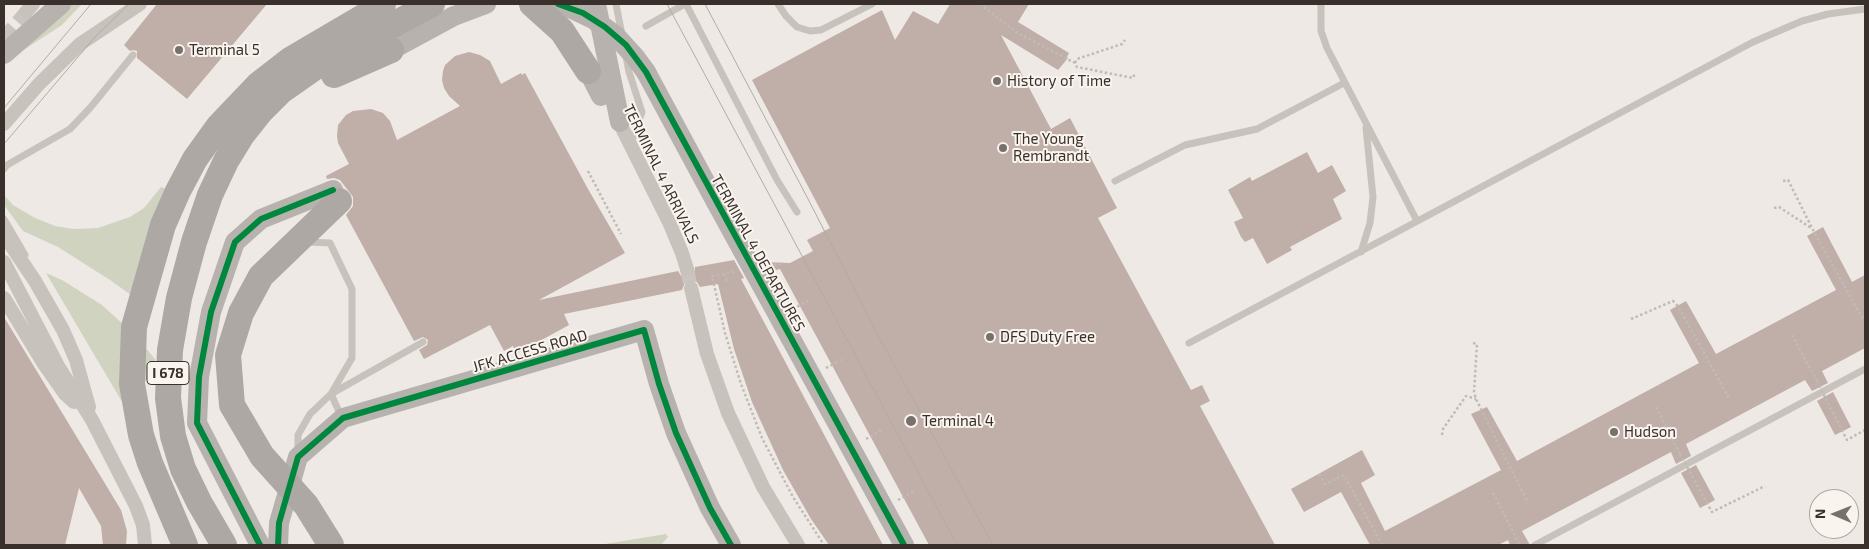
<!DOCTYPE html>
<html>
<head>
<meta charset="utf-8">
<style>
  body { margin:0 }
  #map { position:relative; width:1869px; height:549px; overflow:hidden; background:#eee9e5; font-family:"Exo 2",sans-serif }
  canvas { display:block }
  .frame { position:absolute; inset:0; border:5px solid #392f2b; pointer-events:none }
  .north { position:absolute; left:1809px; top:489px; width:50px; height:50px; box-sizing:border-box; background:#faf4ee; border:1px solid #ada5a0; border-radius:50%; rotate:271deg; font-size:14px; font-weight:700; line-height:20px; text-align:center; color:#392f2b }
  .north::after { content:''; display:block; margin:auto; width:18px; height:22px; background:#78706c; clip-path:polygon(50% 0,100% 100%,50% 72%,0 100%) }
</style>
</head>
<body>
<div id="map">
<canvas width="1869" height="549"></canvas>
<div class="frame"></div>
<div class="north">N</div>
</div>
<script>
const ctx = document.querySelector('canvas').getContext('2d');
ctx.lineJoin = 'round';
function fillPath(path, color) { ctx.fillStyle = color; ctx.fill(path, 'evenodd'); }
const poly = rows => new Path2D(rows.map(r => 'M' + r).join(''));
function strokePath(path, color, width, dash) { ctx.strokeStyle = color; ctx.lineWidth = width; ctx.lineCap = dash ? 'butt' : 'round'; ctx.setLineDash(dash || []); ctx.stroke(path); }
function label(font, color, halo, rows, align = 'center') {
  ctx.font = font + ' "Exo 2",sans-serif'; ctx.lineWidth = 4; ctx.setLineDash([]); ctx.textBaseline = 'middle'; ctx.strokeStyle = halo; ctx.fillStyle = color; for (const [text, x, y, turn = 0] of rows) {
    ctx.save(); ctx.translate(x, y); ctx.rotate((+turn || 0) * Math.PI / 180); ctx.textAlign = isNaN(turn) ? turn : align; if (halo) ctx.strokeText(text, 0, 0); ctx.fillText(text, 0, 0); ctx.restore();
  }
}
const green = poly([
  [53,4,82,4,62,25,19,53,4,65,4,61],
  [161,187,166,189,138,300,110,280,58,247,23,231,4,205,4,195,13,205,35,218,55,226,73,229,98,228,130,217,144,208],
  [46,273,62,280,102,305,135,335,155,359,155,376,146,380,142,386,131,417],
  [666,534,668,537,661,545,599,545]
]);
const building = poly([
  [157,4,267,4,187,99,137,58,137,51,133,50,130,51,124,45],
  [950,4,1029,4,1018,22,1069,53,1067,57,1068,58,1058,70,1001,35,1051,129,1070,118,1117,208,1098,218,1191,390,1202,385,1210,401,1200,406,1275,545,929,545,780,269,768,272,762,262,790,263,813,251,807,240,830,228,752,80,882,10,895,40,913,11,938,24],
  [469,52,480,55,490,61,501,84,521,73,522,75,525,73,588,189,625,253,539,300,678,271,681,276,689,277,694,275,695,267,734,260,744,278,741,279,883,545,829,545,811,519,783,470,752,402,734,349,718,284,700,287,697,282,689,279,685,282,682,290,564,314,569,325,516,354,513,346,504,351,490,325,424,359,419,350,427,345,428,340,423,337,414,341,346,215,353,206,353,197,340,180,334,178,327,179,326,176,349,164,338,143,337,136,338,125,346,115,353,111,371,109,383,113,390,121,397,140,460,106,449,96,444,88,442,80,443,71,445,65,455,56],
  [1307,152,1318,173,1332,165,1346,191,1333,199,1342,219,1290,247,1292,250,1267,264,1253,238,1245,242,1241,237,1234,222,1243,218,1228,190,1250,177,1252,181],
  [1823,227,1852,282,1865,275,1865,348,1822,371,1828,383,1812,391,1805,380,1686,444,1691,456,1676,464,1671,452,1522,531,1530,545,1510,545,1508,540,1498,545,1370,545,1341,492,1304,512,1291,489,1362,450,1375,475,1361,483,1385,531,1501,470,1471,414,1487,407,1517,461,1699,363,1670,310,1686,301,1716,354,1836,290,1807,236],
  [4,317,121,510,127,531,126,545,103,545,101,526,79,488,65,545,4,545],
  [1833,392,1851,427,1835,435,1817,401],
  [1696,465,1715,500,1700,508,1681,473]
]);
const streetTunnel = poly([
  [4,38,27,11],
  [687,269,691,288]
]);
const path = poly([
  [980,4,1016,32,1075,63,1077,67,1133,78,1135,73],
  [1075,63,1077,59,1122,44,1125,40],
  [588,171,621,234],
  [1783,181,1788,180,1812,228,1865,323],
  [1774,208,1779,207,1811,228],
  [769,266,783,263],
  [734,272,712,276,725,333,741,384,762,438,793,497,824,545],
  [724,274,727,281],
  [793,309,811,299],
  [1631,319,1673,301,1678,306,1730,400],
  [1792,335,1817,381],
  [1473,343,1477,344,1474,392,1476,399,1528,503],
  [826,368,844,358],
  [1828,403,1847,440,1865,430],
  [1656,407,1680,454],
  [1442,435,1443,429,1466,396,1476,399],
  [866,439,882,430],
  [1319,474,1325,484,1344,475,1382,545],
  [1692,476,1712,512,1765,486],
  [1493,493,1520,545],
  [898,500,914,491]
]);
const lane = poly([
  [616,4,622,35],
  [686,4,777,180,797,212],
  [778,4,786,16,797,27,810,31,821,30,872,4],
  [1321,4,1321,31,1327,48,1417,221],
  [646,26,685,4],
  [626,56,629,72,642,112,631,143],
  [4,169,7,165,70,129,90,108,133,55],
  [1115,181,1185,145,1257,129,1344,83],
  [4,219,25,255],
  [1361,252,1370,223,1373,197,1366,128],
  [1189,343,1753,42,1802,21,1828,14,1865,9],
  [342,418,331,394,423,342],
  [298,452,298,435,310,414,331,394,352,358,352,289,330,243,307,242],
  [1535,545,1865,369]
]);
const street = poly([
  [27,11,33,4],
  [616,116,669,222,682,253,687,269],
  [4,124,39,84,80,44,140,4],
  [4,235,35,281,63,330,76,360,89,407],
  [4,262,58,366,92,420,136,506,143,525,145,545],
  [691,288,707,354,728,413,763,487,798,545],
  [4,298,44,364,65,394,74,402]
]);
const secondary = poly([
  [558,4,570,8],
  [596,4,620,122],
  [391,50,454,16,486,4],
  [4,54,61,4],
  [588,71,601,96],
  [646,72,716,202],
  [260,545,197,423,199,377,211,312,235,242,261,219,333,190],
  [278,545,279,523,298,457,343,418,644,330,659,384,676,433,710,508,731,545]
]);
const highway = poly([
  [532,4,562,31,588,71],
  [334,75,391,50],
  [185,545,150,463,141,435,132,384,134,327,163,225,178,191,195,159,218,127,237,107,259,84,290,60,370,13,383,4],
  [224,545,199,502,183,469,173,436,168,398,170,350,179,298,194,242,210,195,226,161,242,135,261,111,281,91,318,65,432,4]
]);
const tram = poly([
  [667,4,957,545],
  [705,4,807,197,880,339,993,545],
  [4,108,91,4],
  [4,144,95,37,129,4]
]);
const pathBridge = poly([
  [1817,381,1828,403],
  [1680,454,1692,476]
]);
const secondaryBridge = poly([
  [570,8,593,19,615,35,635,57,646,72],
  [716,202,904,545]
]);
const highwayBridge = poly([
  [331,545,306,505,262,456,232,405,228,355,241,313,261,276,339,201]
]);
const cycleway = poly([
  [558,4,583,13,605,27,626,45,646,72,904,545],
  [260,545,197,423,199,377,211,312,235,242,261,219,333,190],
  [278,545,279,523,298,457,343,418,644,330,659,384,676,433,710,508,731,545]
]);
const markers = [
  [179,50,5,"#78706c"],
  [997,81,5,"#78706c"],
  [1003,148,5,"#78706c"],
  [990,337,5,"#78706c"],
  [911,421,6,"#78706c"],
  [1614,432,5,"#78706c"]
];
const shields = [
  [168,373,42]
];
const shieldNames = [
  ["I 678",168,373]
];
const poiNames = [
  ["Terminal 5",189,50],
  ["History of Time",1007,81],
  ["The Young",1013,139],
  ["Rembrandt",1013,156],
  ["DFS Duty Free",1000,337],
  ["Terminal 4",922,421],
  ["Hudson",1624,432]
];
const streetNames = [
  ["TERMINAL 4 ARRIVALS",661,174,64],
  ["TERMINAL 4 DEPARTURES",758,253,61],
  ["JFK ACCESS ROAD",530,351,-16]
];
fillPath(green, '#d0d3c0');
fillPath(building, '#c0aea8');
strokePath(streetTunnel, '#cac4c0', 14, [14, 7]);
strokePath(path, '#c1bab6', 2.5, [2.5, 2.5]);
strokePath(lane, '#c8c2bd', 7);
strokePath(street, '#c8c2bd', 14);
strokePath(secondary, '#b8b2ae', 20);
strokePath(highway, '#ada8a4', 26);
strokePath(tram, '#b0aba7', 1);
strokePath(pathBridge, '#c1bab6', 2.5, [2.5, 2.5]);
strokePath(secondaryBridge, '#b8b2ae', 20);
strokePath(highwayBridge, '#ada8a4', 26);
strokePath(cycleway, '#00873e', 6);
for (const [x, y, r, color] of markers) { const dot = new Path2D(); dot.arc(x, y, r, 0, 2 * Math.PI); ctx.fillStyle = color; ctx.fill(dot); strokePath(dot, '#faf4ee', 2); }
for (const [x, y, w] of shields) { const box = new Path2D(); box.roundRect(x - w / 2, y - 11.5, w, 23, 4); ctx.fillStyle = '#faf4ee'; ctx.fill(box); strokePath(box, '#392f2b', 1); }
label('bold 14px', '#392f2b', null, shieldNames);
label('15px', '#392f2b', '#faf4ee', poiNames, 'left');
label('15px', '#392f2b', '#faf4ee', streetNames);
</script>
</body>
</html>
